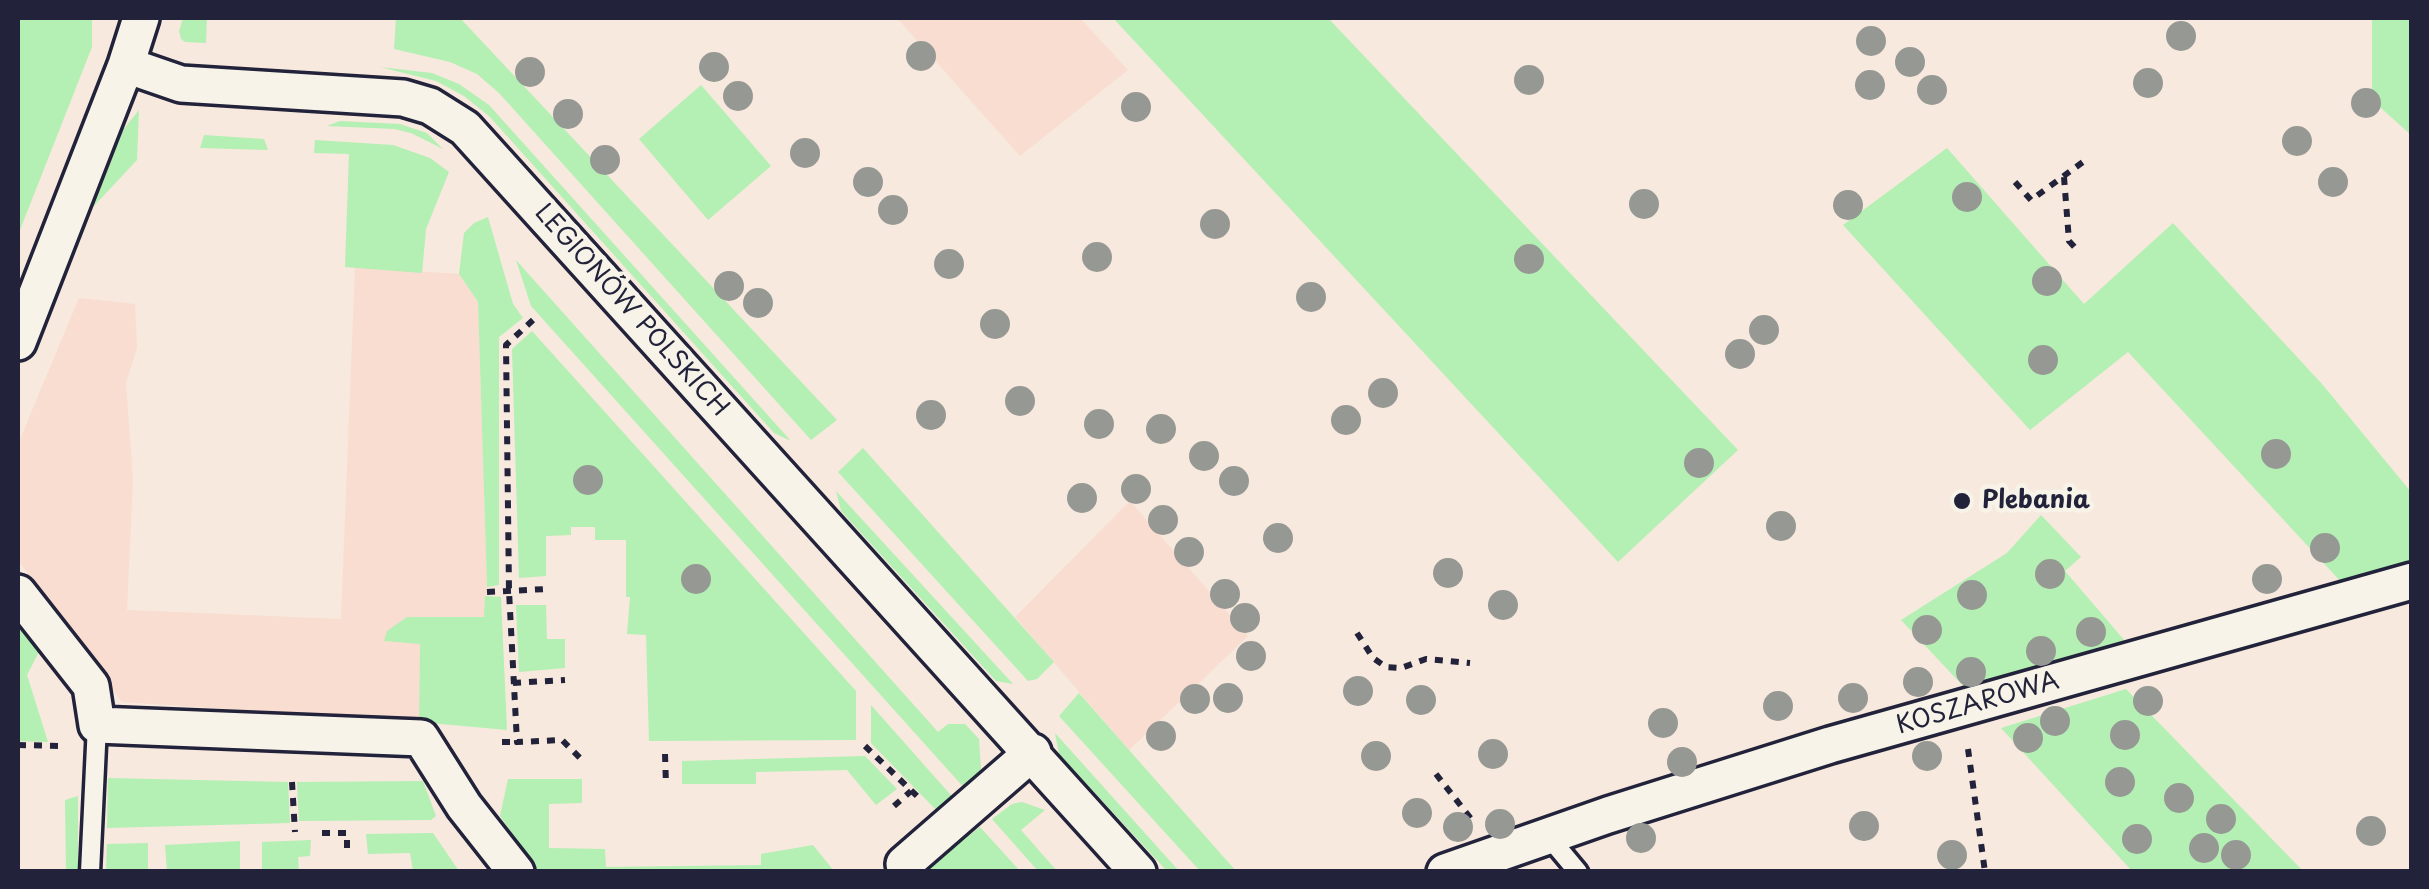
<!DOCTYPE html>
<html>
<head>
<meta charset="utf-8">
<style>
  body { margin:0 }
  #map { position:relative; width:2429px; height:889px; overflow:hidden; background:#f7e9dd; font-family:"Playpen Sans",sans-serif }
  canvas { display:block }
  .frame { position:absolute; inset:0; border:20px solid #22223b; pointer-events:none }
</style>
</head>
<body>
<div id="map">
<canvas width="2429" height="889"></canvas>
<div class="frame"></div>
</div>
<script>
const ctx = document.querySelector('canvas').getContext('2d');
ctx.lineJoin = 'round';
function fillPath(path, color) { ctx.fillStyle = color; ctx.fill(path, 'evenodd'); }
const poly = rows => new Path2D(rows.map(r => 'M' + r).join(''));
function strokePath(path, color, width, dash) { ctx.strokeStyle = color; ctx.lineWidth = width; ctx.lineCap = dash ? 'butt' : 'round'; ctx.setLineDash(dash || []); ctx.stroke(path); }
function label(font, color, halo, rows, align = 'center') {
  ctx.font = font + ' "Playpen Sans",sans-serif'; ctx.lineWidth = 9; ctx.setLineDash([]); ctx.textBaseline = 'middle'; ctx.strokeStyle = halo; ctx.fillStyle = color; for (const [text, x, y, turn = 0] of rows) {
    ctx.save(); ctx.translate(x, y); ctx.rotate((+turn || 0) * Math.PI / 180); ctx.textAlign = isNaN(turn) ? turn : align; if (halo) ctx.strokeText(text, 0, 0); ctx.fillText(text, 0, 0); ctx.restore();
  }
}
const built = poly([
  [897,18,1080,18,1128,70,1020,156],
  [355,267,459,274,478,302,487,587,485,617,407,617,385,641,420,644,419,722,122,702,18,560,18,444,79,298,135,304,137,348,126,383,133,480,127,610,341,619],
  [1130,501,1248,636,1129,750,1015,617]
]);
const green = poly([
  [18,18,92,18,92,47,18,235],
  [183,18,207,18,206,43,185,42,181,39,179,31],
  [396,18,460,18,837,420,811,440,499,93,477,74,450,62,394,49],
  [1113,18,1328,18,1738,450,1618,562],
  [2372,18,2411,18,2411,135,2372,100],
  [380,67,432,73,459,84,489,105,791,441,774,433,489,116,464,96,436,81],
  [701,85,771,166,708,220,639,139],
  [139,110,137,160,93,207,123,130],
  [340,121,400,124,427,133,443,149,411,133,394,129,327,126],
  [204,135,264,139,268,150,200,148],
  [315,140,393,145,430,158,449,172,426,229,422,273,345,267,349,154,314,153],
  [1947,148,2084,304,2173,223,2322,384,2411,492,2411,564,2343,584,2128,352,2030,430,1843,225],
  [488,217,513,304,523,318,499,337,499,585,487,587,478,302,459,274,464,233,474,223],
  [516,260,938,732,948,724,965,724,979,739,981,769,978,779,967,791,531,306],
  [532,331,856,691,856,740,649,741,646,635,627,634,630,597,626,597,626,540,595,540,595,527,571,527,571,535,546,536,546,576,519,578,512,349],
  [863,448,1054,662,1037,679,1028,681,838,472],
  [836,491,1013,684,996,681,841,511],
  [2041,515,2081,557,2065,571,2125,641,1964,687,1901,620,2007,553],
  [485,596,501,597,507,730,419,722,420,644,384,641,387,631,407,617,484,617],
  [516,605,546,605,547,639,565,639,565,668,519,672],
  [18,612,43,644,27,675,48,742,18,741],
  [2126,689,2303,871,2132,871,2001,728],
  [1079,693,1129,750,1236,871,1200,871,1059,716],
  [871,705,957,802,941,815,871,743],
  [1055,733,1179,871,1167,871,1059,754],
  [865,756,897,789,876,805,847,770,756,772,756,784,682,784,682,761],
  [108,778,288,782,290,823,107,828],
  [508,779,582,779,582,803,549,804,549,848,605,849,606,867,761,865,761,854,813,845,834,871,538,871,500,816],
  [423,781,436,816,431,820,299,821,297,782],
  [78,796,78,871,66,871,65,800],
  [1022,802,1045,810,1021,830,1057,871,1038,871,992,819,1012,804],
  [980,827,1020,871,925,869],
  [433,833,459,871,413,871,410,853,368,854,366,834],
  [311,840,310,856,298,857,299,871,262,871,262,842],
  [240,841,240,871,167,871,165,845],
  [148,843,148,871,106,871,107,844]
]);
const path = poly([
  [2064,177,2069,241,2079,252],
  [2015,182,2031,200,2087,159],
  [533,320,506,345,509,591,517,742,562,740,582,760],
  [487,592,547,589],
  [1357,633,1373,658,1386,667,1401,668,1426,659,1470,663],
  [513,683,565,680],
  [502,742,517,742],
  [18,745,61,746],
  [865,746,918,797],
  [1968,749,1985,872],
  [665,754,666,785],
  [1436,774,1472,820],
  [292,782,295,832],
  [894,806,911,791],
  [322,833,347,833,347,855]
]);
const lane = poly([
  [1548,836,1578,872],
  [90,872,97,725]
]);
const street = poly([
  [126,65,181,84,403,98,430,106,465,128,1138,872],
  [18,342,126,65,141,18],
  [18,593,91,686,97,725,421,738,464,806,516,872],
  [904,864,1033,752],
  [1445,872,1608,815,1830,745,2412,581]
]);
const trees = [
  [2181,36],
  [1871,41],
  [921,56],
  [1910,62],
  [714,67],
  [530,72],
  [1529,80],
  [2148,83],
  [1870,85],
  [1932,90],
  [738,96],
  [2366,103],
  [1136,107],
  [568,114],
  [2297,141],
  [805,153],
  [605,160],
  [868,182],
  [2333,182],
  [1967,197],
  [1644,204],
  [1848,205],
  [893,210],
  [1215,224],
  [1097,257],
  [1529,259],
  [949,264],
  [2047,281],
  [729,286],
  [1311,297],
  [758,303],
  [995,324],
  [1764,330],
  [1740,354],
  [2043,360],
  [1383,393],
  [1020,401],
  [931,415],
  [1346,420],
  [1099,424],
  [1161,429],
  [2276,454],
  [1204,456],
  [1699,463],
  [588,480],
  [1234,481],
  [1136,489],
  [1082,498],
  [1163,520],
  [1781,526],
  [1278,538],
  [2325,548],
  [1189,552],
  [1448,573],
  [2050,574],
  [696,579],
  [2267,579],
  [1225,594],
  [1972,595],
  [1503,605],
  [1245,618],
  [1927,630],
  [2091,632],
  [2041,651],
  [1251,656],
  [1971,672],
  [1918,682],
  [1358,691],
  [1228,698],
  [1853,698],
  [1195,699],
  [1421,700],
  [2148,701],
  [1778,706],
  [2055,721],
  [1663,723],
  [2125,735],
  [1161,736],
  [2028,738],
  [1493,754],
  [1376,756],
  [1927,756],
  [1682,762],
  [2120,782],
  [2179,798],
  [1417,813],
  [2221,819],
  [1500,824],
  [1864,826],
  [1458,827],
  [2371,831],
  [1641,838],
  [2137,839],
  [2204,848],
  [1952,855],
  [2236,855]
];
const markers = [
  [1962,501,10,"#22223b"]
];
const streetNames = [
  ["LEGIONÓW POLSKICH",631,311,48],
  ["KOSZAROWA",1978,704,-16]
];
const poiNames = [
  ["Plebania",1982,501]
];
fillPath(built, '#f8ddd0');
fillPath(green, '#b4efb4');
strokePath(lane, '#22223b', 25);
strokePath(street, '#22223b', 42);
strokePath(path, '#22223b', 6, [8, 8]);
strokePath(lane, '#f7f3e8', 18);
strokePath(street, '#f7f3e8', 35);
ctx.fillStyle = '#969894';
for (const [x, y] of trees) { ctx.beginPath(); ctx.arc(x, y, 15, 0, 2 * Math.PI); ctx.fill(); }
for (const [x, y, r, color] of markers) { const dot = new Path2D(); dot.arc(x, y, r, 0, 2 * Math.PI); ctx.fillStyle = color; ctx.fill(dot); strokePath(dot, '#f7f3e8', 4); }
label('25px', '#22223b', '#f7f3e8', streetNames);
label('bold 25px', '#22223b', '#f7f3e8', poiNames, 'left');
</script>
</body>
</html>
